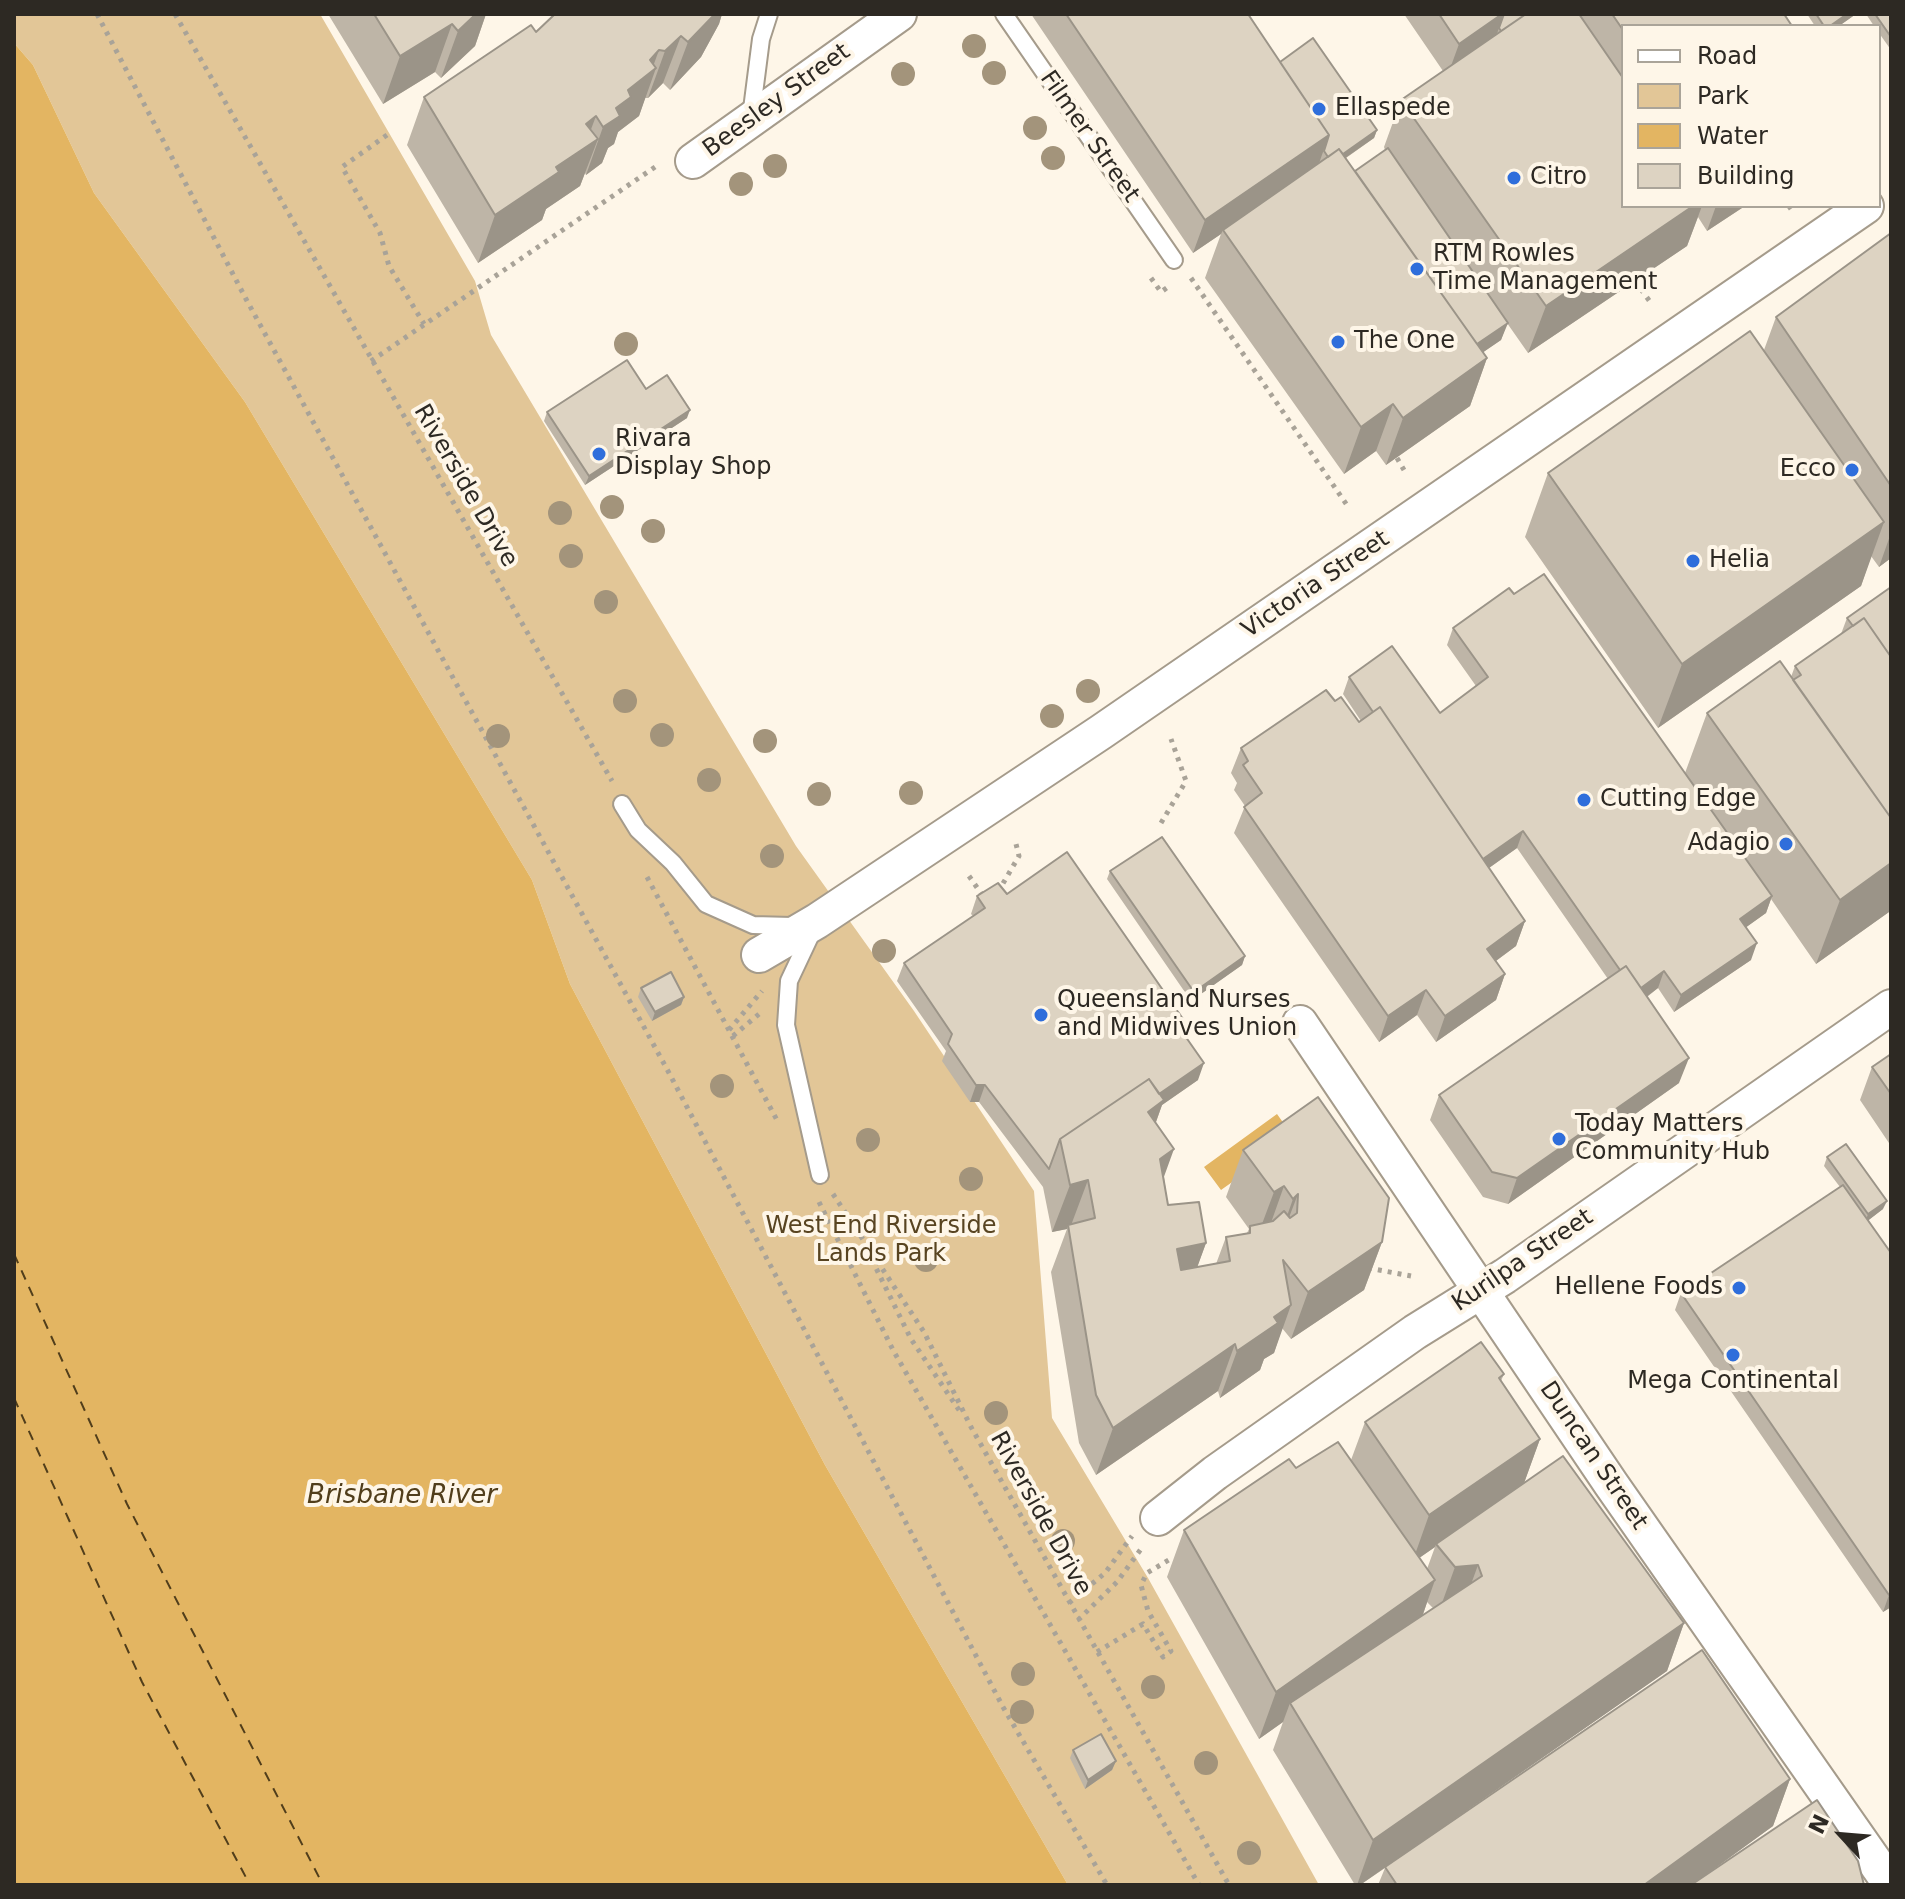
<!DOCTYPE html>
<html>
<head>
<meta charset="utf-8">
<style>
  body { margin:0 }
  #map { position:relative; width:1905px; height:1899px; overflow:hidden; background:#fef6e8; font-family:"DejaVu Sans",sans-serif }
  canvas { display:block }
  .frame { position:absolute; inset:0; border:16px solid #2d2923; pointer-events:none }
  .legend { position:absolute; left:1621px; top:24px; width:260px; height:184px; box-sizing:border-box; background:#fef6e8; border:2px solid #aaa499; margin:0; padding:10px 14px; list-style:none; font-size:24px; color:#2d2923 }
  .legend li { display:flex; align-items:center; gap:16px; height:40px }
  .legend b { width:40px; border:2px solid #aaa499 }
  .north { position:absolute; left:1801px; top:1795px; width:80px; height:80px; -webkit-text-stroke:6px #fef6e8; paint-order:stroke; rotate:296deg; font-size:22px; font-weight:700; line-height:32px; text-align:center; color:#2d2923 }
  .north::after { content:''; display:block; margin:auto; width:28px; height:36px; background:#2d2923; clip-path:polygon(50% 0,100% 100%,50% 72%,0 100%) }
</style>
</head>
<body>
<div id="map">
<canvas width="1905" height="1899"></canvas>
<div class="frame"></div>
<ul class="legend">
<li><b style="height:10px;background:#fff"></b>Road</li>
<li><b style="height:22px;background:#e2c697"></b>Park</li>
<li><b style="height:22px;background:#e3b562"></b>Water</li>
<li><b style="height:22px;background:#ddd3c2"></b>Building</li>
</ul>
<div class="north">N</div>
</div>
<script>
const ctx = document.querySelector('canvas').getContext('2d');
ctx.lineJoin = 'round';
function fillPath(path, color) { ctx.fillStyle = color; ctx.fill(path, 'evenodd'); }
const poly = rows => new Path2D(rows.map(r => 'M' + r).join(''));
function strokePath(path, color, width, dash) { ctx.strokeStyle = color; ctx.lineWidth = width; ctx.lineCap = dash ? 'butt' : 'round'; ctx.setLineDash(dash || []); ctx.stroke(path); }
function label(font, color, halo, rows, align = 'center') {
  ctx.font = font + ' "DejaVu Sans",sans-serif'; ctx.lineWidth = 8; ctx.setLineDash([]); ctx.textBaseline = 'middle'; ctx.strokeStyle = halo; ctx.fillStyle = color; for (const [text, x, y, turn = 0] of rows) {
    ctx.save(); ctx.translate(x, y); ctx.rotate((+turn || 0) * Math.PI / 180); ctx.textAlign = isNaN(turn) ? turn : align; if (halo) ctx.strokeText(text, 0, 0); ctx.fillText(text, 0, 0); ctx.restore();
  }
}
const green = poly([
  [14,14,320,14,475,281,491,335,796,846,914,1011,1034,1191,1052,1418,1148,1578,1319,1885,1068,1885,825,1465,570,984,532,880,245,402,94,193,33,65,14,43]
]);
const water = poly([
  [14,43,33,65,94,193,245,402,532,880,570,984,825,1465,1068,1885,14,1885],
  [1277,1114,1294,1138,1221,1190,1204,1167]
]);
const ferry = poly([
  [14,1254,127,1504,323,1885],
  [14,1398,142,1682,250,1885]
]);
const path = poly([
  [97,14,246,299,668,1071,1003,1707,1107,1885],
  [175,14,612,781],
  [387,135,342,167,380,233,389,266,424,324],
  [1789,206,1791,209],
  [1151,278,1161,292,1168,287],
  [1191,278,1349,508],
  [1635,281,1651,303],
  [371,361,658,165],
  [1397,458,1404,470],
  [1161,823,1186,781,1171,739],
  [969,876,985,899],
  [647,877,778,1122],
  [998,892,1019,856,1016,844],
  [729,1030,762,991],
  [733,1036,759,1014],
  [833,1194,924,1332,971,1427,1229,1885],
  [819,1202,893,1350,1199,1885],
  [872,1260,911,1339,961,1413],
  [1368,1268,1411,1276],
  [1069,1603,1105,1573,1132,1536],
  [1078,1620,1117,1582,1141,1549],
  [1097,1652,1143,1624,1163,1657,1171,1651,1148,1611,1141,1585,1147,1573,1172,1558]
]);
const lane = poly([
  [1004,14,1174,260],
  [751,117,761,39,769,14],
  [622,804,638,830,673,863,706,904,753,925,792,926],
  [813,930,789,981,786,1025,820,1175]
]);
const street = poly([
  [693,161,899,14],
  [759,955,817,921,1101,732,1866,206],
  [1300,1023,1611,1484,1891,1885],
  [1158,1518,1215,1473,1415,1332,1505,1276,1891,1007]
]);
const trees = [
  [974,46],
  [994,73],
  [903,74],
  [1035,128],
  [1053,158],
  [775,166],
  [741,184],
  [626,344],
  [612,507],
  [560,513],
  [653,531],
  [571,556],
  [606,602],
  [1088,691],
  [625,701],
  [1052,716],
  [662,735],
  [498,736],
  [765,741],
  [709,780],
  [911,793],
  [819,794],
  [772,856],
  [884,951],
  [722,1086],
  [868,1140],
  [971,1179],
  [926,1260],
  [996,1413],
  [1063,1541],
  [1023,1674],
  [1153,1687],
  [1022,1712],
  [1206,1763],
  [1249,1853]
];
const wall = poly([
  [328,14,486,14,475,46,441,78,435,72,383,104],
  [555,14,722,14,719,24,701,57,670,90,663,83,648,98,645,98,639,116,618,132,614,144,608,148,602,163,586,175,585,173,580,186,546,209,542,220,478,263,407,145,424,97,536,32],
  [1031,14,1248,14,1280,62,1377,130,1374,138,1346,158,1355,171,1385,150,1384,147,1401,100,1443,71,1404,14,1784,14,1623,26,1623,206,1745,206,1707,231,1698,217,1687,246,1528,353,1507,323,1501,340,1483,352,1487,358,1470,406,1386,465,1376,451,1344,474,1205,278,1221,234,1193,253],
  [1807,14,1856,14,1839,26,1815,26],
  [1866,14,1891,14,1891,50,1879,33,1879,26,1874,26],
  [1891,233,1891,558,1879,567,1871,556,1861,586,1658,728,1525,537,1548,473,1764,350,1776,317],
  [646,389,687,418,585,485,544,421,547,412],
  [1891,587,1891,905,1889,912,1816,964,1771,899,1766,913,1746,927,1751,960,1674,1012,1658,988,1647,997,1679,1083,1508,1204,1483,1197,1430,1120,1439,1095,1608,979,1517,848,1489,868,1525,921,1516,946,1496,961,1505,974,1496,1000,1436,1042,1417,1015,1379,1042,1234,833,1245,806,1234,790,1237,783,1231,773,1241,748,1335,701,1359,722,1361,721,1343,694,1349,677,1440,713,1476,686,1447,645,1453,628,1514,594,1685,773,1707,713,1791,677,1795,666,1841,634,1847,618],
  [1110,871,1245,956,1242,965,1191,1001,1107,879],
  [1007,894,1190,1029,1186,1038,1198,1080,1162,1105,1156,1122,1168,1205,1206,1243,1197,1267,1216,1264,1226,1237,1247,1233,1249,1229,1226,1197,1243,1150,1382,1242,1364,1290,1291,1339,1282,1328,1274,1353,1264,1359,1260,1370,1220,1398,1218,1391,1096,1475,1079,1443,1051,1272,1067,1229,1052,1232,1043,1187,979,1102,970,1102,942,1061,946,1051,897,981,904,963,973,916,971,914,977,896],
  [641,988,684,997,681,1005,652,1021,638,997],
  [1891,1054,1891,1146,1860,1100,1872,1067],
  [1827,1157,1883,1209,1868,1220,1891,1607,1883,1612,1675,1310,1681,1293,1840,1187,1824,1166],
  [1481,1342,1504,1374,1501,1381,1540,1439,1524,1483,1563,1456,1684,1623,1667,1671,1392,1862,1702,1650,1790,1779,1773,1826,1707,1874,1817,1800,1858,1861,1864,1885,1378,1885,1385,1868,1360,1885,1355,1885,1273,1750,1283,1722,1259,1739,1167,1577,1184,1530,1289,1459,1296,1468,1338,1442,1351,1460,1365,1422],
  [1435,1547,1427,1569,1419,1558],
  [1427,1602,1433,1608,1423,1615],
  [1073,1750,1116,1761,1112,1770,1085,1789,1070,1758]
]);
const shadedWall = poly([
  [476,14,486,14,475,46,441,78,458,31],
  [713,14,722,14,719,24,701,57,670,90,688,42],
  [1502,14,1504,14,1493,45,1447,77,1459,44],
  [1847,14,1856,14,1839,26,1830,26],
  [452,24,435,72,383,104,400,56],
  [681,36,663,83,648,98,665,51],
  [659,50,651,72,656,68,639,116,618,132,614,144,608,148,602,163,586,175,603,127,650,60],
  [596,116,584,148,598,139,580,186,546,209,542,220,478,263,495,215,556,167,586,124],
  [1377,130,1374,138,1328,170,1331,162],
  [1329,135,1317,169,1223,230,1221,234,1193,253,1205,220],
  [1693,206,1702,206,1687,246,1528,353,1546,306],
  [1716,206,1745,206,1707,231],
  [1508,323,1501,340,1453,373,1459,356],
  [1487,358,1470,406,1386,465,1403,418],
  [1393,404,1376,451,1344,474,1361,427],
  [690,410,687,418,585,485,589,476],
  [1884,522,1861,586,1658,728,1682,664],
  [1891,533,1891,558,1879,567],
  [1523,831,1517,848,1472,880,1478,863],
  [1891,863,1891,905,1889,912,1816,964,1840,900],
  [1772,896,1766,913,1734,936,1740,919],
  [1525,921,1516,946,1478,974,1487,949],
  [1757,943,1751,960,1674,1012,1681,995],
  [1245,956,1242,965,1191,1001,1194,992],
  [1664,971,1658,988,1629,1010,1635,993],
  [1505,974,1496,1000,1436,1042,1445,1016],
  [1426,990,1417,1015,1379,1042,1388,1016],
  [684,997,681,1005,652,1021,655,1012],
  [1689,1058,1679,1083,1508,1204,1517,1178],
  [1204,1063,1198,1080,1162,1105,1147,1147,1064,1159],
  [976,1085,985,1085,979,1102,970,1102],
  [1174,1149,1157,1196,1160,1159],
  [1088,1180,1070,1228,1068,1225,1067,1229,1052,1232,1070,1185],
  [1284,1186,1267,1234,1256,1240,1274,1192],
  [1298,1194,1280,1241,1276,1247,1293,1199],
  [1887,1201,1883,1209,1865,1223,1868,1214],
  [1382,1242,1364,1290,1291,1339,1308,1292],
  [1206,1243,1189,1290,1160,1296,1177,1249],
  [1291,1305,1274,1353,1264,1359,1260,1370,1220,1398,1237,1351,1274,1317],
  [1235,1344,1218,1391,1096,1475,1113,1428],
  [1540,1439,1523,1486,1436,1544,1435,1547,1412,1563,1429,1515],
  [1478,1565,1461,1612,1438,1614,1455,1567],
  [1435,1580,1418,1628,1290,1703,1283,1722,1259,1739,1276,1692],
  [1891,1594,1891,1607,1883,1612,1889,1595],
  [1684,1623,1667,1671,1360,1885,1357,1885,1373,1840],
  [1116,1761,1112,1770,1085,1789,1088,1780],
  [1790,1779,1773,1826,1692,1885,1644,1885]
]);
const building = poly([
  [374,14,476,14,458,31,452,24,400,56,374,14],
  [555,14,715,14,688,42,681,36,665,51,659,50,650,60,656,68,628,90,631,97,616,108,620,116,603,127,596,116,586,124,598,139,556,167,559,172,495,215,424,97,531,25,536,32,555,14],
  [1066,14,1248,14,1329,135,1205,220,1066,14],
  [1439,14,1502,14,1459,44,1439,14],
  [1504,14,1526,14,1501,31,1499,28,1504,14],
  [1526,14,1579,14,1623,78,1623,206,1693,206,1546,306,1401,100,1526,14],
  [1612,14,1784,14,1792,26,1623,26,1623,30,1612,14],
  [1816,14,1847,14,1830,26,1824,26,1816,14],
  [1875,14,1891,14,1891,37,1875,14],
  [1313,38,1377,130,1343,154,1339,149,1328,157,1324,151,1329,135,1280,62,1313,38],
  [1388,148,1508,323,1477,344,1355,171,1388,148],
  [1339,149,1487,358,1403,418,1393,404,1361,427,1223,230,1339,149],
  [1891,233,1891,486,1776,317,1891,233],
  [1750,331,1884,522,1682,664,1548,473,1750,331],
  [627,360,646,389,667,375,690,410,589,476,547,412,627,360],
  [1544,574,1772,896,1740,919,1757,943,1681,995,1664,971,1641,988,1626,966,1620,970,1523,831,1483,859,1380,707,1373,712,1349,677,1392,646,1440,713,1488,677,1453,628,1509,588,1514,594,1544,574],
  [1891,587,1891,657,1864,618,1853,626,1847,618,1891,587],
  [1864,618,1891,657,1891,818,1793,680,1801,675,1795,666,1864,618],
  [1780,661,1891,818,1891,863,1840,900,1707,713,1780,661],
  [1326,690,1335,701,1341,697,1359,722,1380,707,1525,921,1487,949,1505,974,1445,1016,1426,990,1388,1016,1244,807,1262,793,1243,765,1248,761,1241,748,1326,690],
  [1162,837,1245,956,1194,992,1110,871,1162,837],
  [1067,852,1190,1029,1183,1033,1204,1063,1159,1094,1149,1079,1060,1139,1049,1169,985,1085,976,1085,948,1044,952,1034,904,963,985,908,977,896,998,883,1007,894,1067,852],
  [1626,966,1689,1058,1517,1178,1492,1172,1439,1095,1626,966],
  [671,972,684,997,655,1012,641,988,671,972],
  [1891,1054,1891,1094,1872,1067,1891,1054],
  [1149,1079,1164,1100,1148,1112,1174,1149,1160,1159,1168,1205,1199,1202,1206,1243,1177,1249,1181,1270,1230,1261,1226,1237,1250,1233,1250,1226,1273,1221,1284,1211,1290,1218,1297,1213,1298,1194,1293,1199,1284,1186,1274,1192,1243,1150,1318,1097,1389,1198,1382,1242,1308,1292,1283,1260,1291,1305,1274,1317,1278,1323,1237,1351,1235,1344,1113,1428,1096,1395,1068,1225,1095,1218,1088,1180,1070,1185,1060,1139,1149,1079],
  [1846,1144,1887,1201,1868,1214,1827,1157,1846,1144],
  [1843,1185,1891,1253,1891,1594,1889,1595,1681,1293,1843,1185],
  [1481,1342,1504,1374,1499,1378,1540,1439,1429,1515,1365,1422,1481,1342],
  [1338,1442,1435,1580,1276,1692,1184,1530,1289,1459,1296,1468,1338,1442],
  [1563,1456,1684,1623,1373,1840,1290,1703,1482,1576,1478,1565,1455,1567,1436,1544,1563,1456],
  [1702,1650,1790,1779,1644,1885,1397,1885,1385,1867,1702,1650],
  [1101,1734,1116,1761,1088,1780,1073,1750,1101,1734],
  [1817,1800,1858,1861,1864,1885,1691,1885,1817,1800]
]);
const markers = [
  [1319,109,8,"#2f6edb"],
  [1514,178,8,"#2f6edb"],
  [1417,269,8,"#2f6edb"],
  [1338,342,8,"#2f6edb"],
  [599,454,8,"#2f6edb"],
  [1852,470,8,"#2f6edb"],
  [1693,561,8,"#2f6edb"],
  [1584,800,8,"#2f6edb"],
  [1786,844,8,"#2f6edb"],
  [1041,1015,8,"#2f6edb"],
  [1559,1139,8,"#2f6edb"],
  [1739,1288,8,"#2f6edb"],
  [1733,1355,8,"#2f6edb"]
];
const streetNames = [
  ["Beesley Street",777,101,-36],
  ["Filmer Street",1089,137,55],
  ["Riverside Drive",465,486,60],
  ["Victoria Street",1316,585,-34],
  ["Kurilpa Street",1523,1261,-34],
  ["Duncan Street",1593,1456,56],
  ["Riverside Drive",1040,1514,61]
];
const poiNames = [
  ["Ellaspede",1335,109],
  ["Citro",1530,178],
  ["RTM Rowles",1433,255],
  ["Time Management",1433,283],
  ["The One",1354,342],
  ["Rivara",615,440],
  ["Display Shop",615,468],
  ["Ecco",1836,470,"right"],
  ["Helia",1709,561],
  ["Cutting Edge",1600,800],
  ["Adagio",1770,844,"right"],
  ["Queensland Nurses",1057,1001],
  ["and Midwives Union",1057,1029],
  ["Today Matters",1575,1125],
  ["Community Hub",1575,1153],
  ["Hellene Foods",1723,1288,"right"],
  ["Mega Continental",1733,1382,"center"]
];
const parkNames = [
  ["West End Riverside",881,1227],
  ["Lands Park",881,1255]
];
const waterNames = [
  ["Brisbane River",402,1496]
];
fillPath(green, '#e2c697');
fillPath(water, '#e3b562');
strokePath(ferry, '#513e1b', 2, [10, 8]);
strokePath(lane, '#a59b8b', 20);
strokePath(street, '#a59b8b', 38);
strokePath(path, '#a9a398', 5, [4, 6]);
strokePath(lane, '#fff', 16);
strokePath(street, '#fff', 34);
ctx.fillStyle = '#a3947b';
for (const [x, y] of trees) { ctx.beginPath(); ctx.arc(x, y, 12, 0, 2 * Math.PI); ctx.fill(); }
fillPath(wall, '#beb5a7');
fillPath(shadedWall, '#9b9488');
fillPath(building, '#ddd3c2');
strokePath(building, '#9b9488', 2);
for (const [x, y, r, color] of markers) { const dot = new Path2D(); dot.arc(x, y, r, 0, 2 * Math.PI); ctx.fillStyle = color; ctx.fill(dot); strokePath(dot, '#fef6e8', 3); }
label('24px', '#2d2923', '#fef6e8', streetNames);
label('24px', '#2d2923', '#fef6e8', poiNames, 'left');
label('24px', '#584421', '#fef6e8', parkNames);
label('italic 26px', '#513e1b', '#fef6e8', waterNames);
</script>
</body>
</html>
